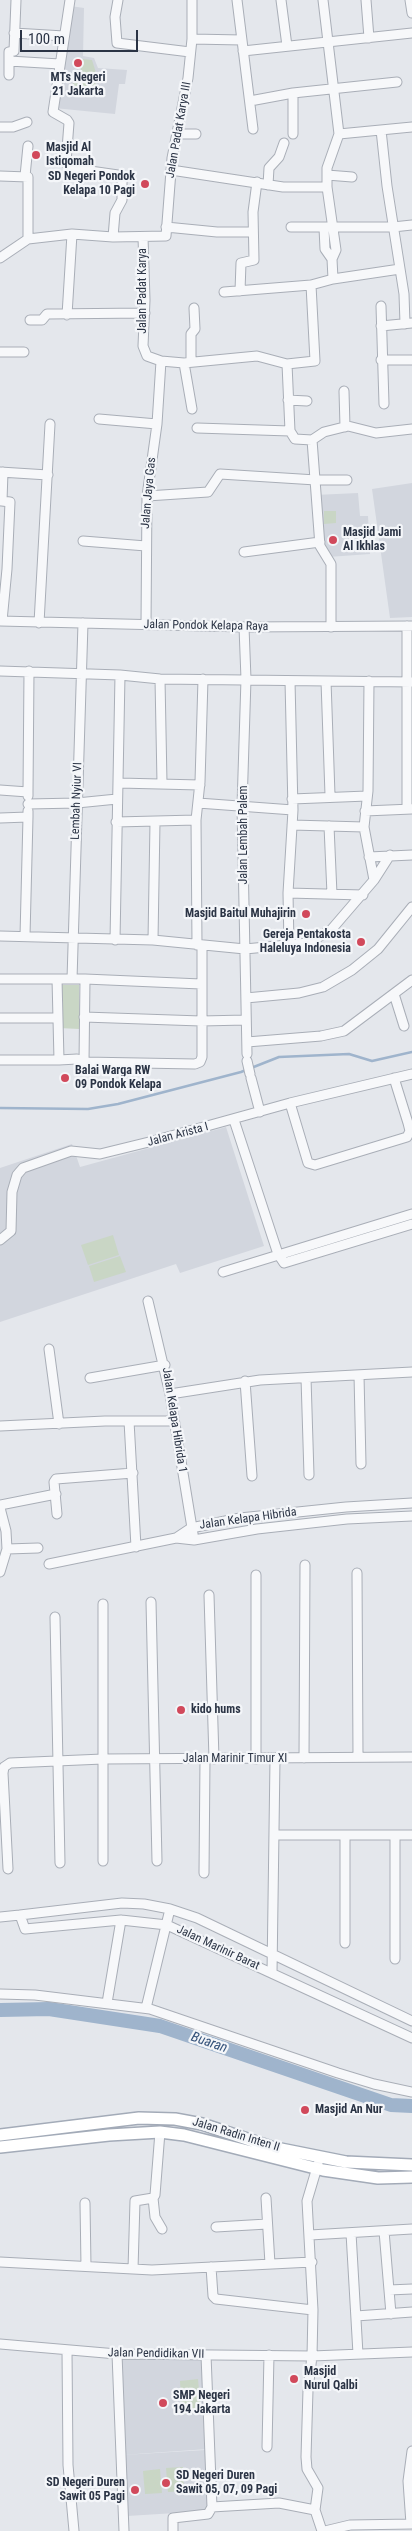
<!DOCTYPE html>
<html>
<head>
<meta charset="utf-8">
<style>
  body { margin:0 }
  #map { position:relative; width:412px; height:2531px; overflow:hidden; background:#e4e7ec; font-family:"Roboto Condensed",sans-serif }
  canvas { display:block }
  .scale { position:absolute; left:20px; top:30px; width:118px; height:22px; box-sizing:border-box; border:2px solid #2b3445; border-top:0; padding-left:6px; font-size:15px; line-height:18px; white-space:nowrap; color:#2b3445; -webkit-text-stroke:4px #f4f6f9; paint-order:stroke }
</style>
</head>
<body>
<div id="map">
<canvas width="412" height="2531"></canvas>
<div class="scale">100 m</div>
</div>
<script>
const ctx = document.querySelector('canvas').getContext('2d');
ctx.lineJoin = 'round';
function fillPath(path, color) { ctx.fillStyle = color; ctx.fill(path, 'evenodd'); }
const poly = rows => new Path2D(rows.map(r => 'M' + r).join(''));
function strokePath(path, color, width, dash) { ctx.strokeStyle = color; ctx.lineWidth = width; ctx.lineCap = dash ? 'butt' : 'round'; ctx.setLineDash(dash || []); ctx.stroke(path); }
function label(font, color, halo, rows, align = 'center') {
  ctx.font = font + ' "Roboto Condensed",sans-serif'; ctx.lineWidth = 4.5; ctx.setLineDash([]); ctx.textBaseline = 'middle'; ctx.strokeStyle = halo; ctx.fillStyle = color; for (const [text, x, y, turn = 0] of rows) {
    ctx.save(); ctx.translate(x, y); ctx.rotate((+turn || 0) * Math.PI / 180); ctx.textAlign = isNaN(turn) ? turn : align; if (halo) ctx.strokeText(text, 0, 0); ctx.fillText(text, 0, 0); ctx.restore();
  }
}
const built = poly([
  [70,6,84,8,83,56,94,58,98,68,127,70,125,84,119,84,115,114,54,108],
  [412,483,412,617,390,618,372,489],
  [358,493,360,516,368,516,370,554,328,557,320,546,315,495],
  [226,1127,264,1246,180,1273,176,1264,0,1322,0,1168,72,1144,80,1167],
  [118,2356,205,2357,208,2449,122,2455],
  [205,2450,208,2511,127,2516,123,2455]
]);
const green = poly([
  [82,59,92,60,97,76,95,94,72,90,74,73,80,74],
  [324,511,336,511,336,523,324,524],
  [60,985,79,985,79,1029,59,1028],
  [113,1235,119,1255,88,1265,81,1245],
  [120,1256,126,1272,94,1282,89,1266],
  [198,2379,201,2413,182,2414,180,2381],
  [183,2467,184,2491,168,2492,166,2468],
  [160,2469,162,2493,145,2494,143,2471]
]);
const stream = poly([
  [0,1108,88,1109,118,1104,241,1072,279,1057,349,1054,372,1061,412,1052]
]);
const river = poly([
  [0,2010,49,2009,160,2026,391,2105,412,2106]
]);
const minor = poly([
  [70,0,53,112,67,120,69,123,66,162,69,168,118,175,122,179,122,200,115,213,113,237],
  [118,0,115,17,117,43,190,52],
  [237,0,253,129],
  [281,0,287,46],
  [323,0,339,134,327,168,327,187],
  [366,0,369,38],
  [410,0,412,13],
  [14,33,64,36],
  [192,39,242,40],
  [243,51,412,33],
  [9,61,60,64],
  [9,75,9,52,14,51,16,0],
  [293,93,293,134],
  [250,101,293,93,397,82],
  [0,127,13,127,27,122],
  [381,130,387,186,404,294,405,324],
  [177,134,196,134],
  [339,134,412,127],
  [171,170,283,187,327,187,336,250,332,259],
  [327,175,352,177],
  [0,176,28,177,28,239],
  [25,176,28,146],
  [268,185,269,168,279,157,284,143],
  [166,227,217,232,253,232],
  [291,227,393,227,412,225],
  [324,228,325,249,332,259,333,279,400,269],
  [143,237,145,300,143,346,147,356,161,361,184,363,257,356,287,364,290,431,295,439,312,440],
  [0,258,28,239,72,234,113,237,166,236,172,158,188,78,192,39,192,0],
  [240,291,241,263,254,260,253,212,257,182],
  [224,292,311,285],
  [381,306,384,404],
  [67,315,72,234],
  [30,320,42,320,47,314,145,313],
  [381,326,412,323],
  [0,352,24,352],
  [381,360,412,360],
  [191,362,191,334,195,329,194,308],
  [184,363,192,409],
  [287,364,315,361,311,285,333,279],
  [344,391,345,427],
  [288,400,307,401],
  [99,419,157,424],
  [197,428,290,431],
  [312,440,320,546,331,564,331,627],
  [312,440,324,432,348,426,376,433,412,429],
  [0,472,48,475],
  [147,496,208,492,220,474,316,480,347,480],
  [83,541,146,546],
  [244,552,320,542],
  [0,621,244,627,412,626],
  [2,621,7,569,10,502,2,501,3,472],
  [39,623,50,424],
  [146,625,147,496,157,424,161,361],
  [244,627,246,679,242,806,247,1054],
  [0,671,120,675,160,679,412,682],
  [160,679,162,783],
  [326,681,330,795],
  [369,681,368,791,364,827,374,880],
  [119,783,200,785],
  [0,790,28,792,28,796],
  [28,792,29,671],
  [292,799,367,796],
  [198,803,293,810],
  [28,804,77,803,117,799],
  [407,809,407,626],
  [365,811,412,809],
  [0,818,28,817,28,811],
  [116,822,196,820],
  [292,825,364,827],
  [329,826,332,894],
  [369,857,412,855],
  [288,893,363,895],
  [0,936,153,940,245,949,308,943,331,930,374,880,390,855],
  [25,936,28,817],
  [115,940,120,675],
  [153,940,155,822],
  [197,945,196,820,200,782,203,679],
  [289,946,288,893,293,810,290,681],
  [0,979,57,979],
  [57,979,85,979,84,1062,77,1059,59,1060,57,979],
  [72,979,83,623],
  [85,979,201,984],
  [394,994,404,1026],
  [246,998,299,993,323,987,352,970,378,949,412,907],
  [84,1017,201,1021,246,1020],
  [0,1018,58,1018],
  [247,1042,321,1036,344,1031,412,980],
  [0,1060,59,1060],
  [247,1061,250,1074],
  [84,1062,195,1064,200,1062,202,1057,202,945],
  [251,1078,260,1112],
  [290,1103,308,1163,315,1165,407,1137,410,1131,408,1123,394,1078],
  [234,1120,278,1254,284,1263,412,1224],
  [0,1240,11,1231,12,1192,17,1175,23,1168,71,1151,100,1154,153,1141,290,1103,412,1074],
  [223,1272,412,1214],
  [148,1301,170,1394,194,1540],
  [49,1349,59,1424],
  [359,1375,361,1464],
  [90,1378,165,1365],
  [306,1378,309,1475],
  [245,1381,252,1476],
  [170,1394,260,1380,412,1372],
  [129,1421,136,1547],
  [0,1426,105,1421,174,1421],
  [0,1505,56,1494],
  [0,1508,6,1531,7,1549,0,1572],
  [57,1514,54,1482,56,1479,133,1473],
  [176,1538,191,1528,240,1518,346,1507,412,1503],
  [7,1549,38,1548],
  [49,1564,176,1538,194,1540,257,1529,347,1519,412,1516],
  [357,1573,358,1757],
  [256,1575,256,1759],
  [209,1595,214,1759],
  [151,1602,157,1861],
  [103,1604,103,1861],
  [55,1617,60,1863],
  [304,1758,305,1565],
  [275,1835,412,1835],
  [345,1835,345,1943],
  [395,1835,395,1959],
  [8,1869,3,1773,4,1767,10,1763,103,1759,412,1757],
  [204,1873,205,1759],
  [0,1917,20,1915],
  [272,1973,275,1759],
  [0,1994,35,1995,150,2009,338,2073,374,2084,412,2092],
  [107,2003,121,1920],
  [146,2008,170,1909],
  [412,2021,197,1918,170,1909,144,1904,122,1903,20,1915,25,1929,121,1920,167,1925,412,2038],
  [160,2132,155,2195,153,2198,155,2217,162,2229],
  [266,2198,270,2264],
  [85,2203,86,2266],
  [216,2227,267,2224],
  [384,2231,391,2314],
  [351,2233,358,2354],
  [310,2235,412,2229],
  [0,2262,152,2270,312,2262],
  [211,2267,213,2296,216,2299,313,2310],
  [133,2269,135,2201,153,2198],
  [389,2290,412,2289],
  [356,2316,412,2312],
  [0,2344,117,2354,312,2356,412,2352],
  [67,2351,68,2465,74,2531],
  [117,2354,124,2531],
  [267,2447,269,2355],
  [212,2507,279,2503,315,2510,322,2531],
  [315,2510,318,2488,307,2469,306,2457,308,2390,312,2356,313,2310,307,2201,318,2164],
  [411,2524,408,2481,412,2451],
  [173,2531,173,2518,208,2514,212,2507,206,2355],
  [325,2531,350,2525,412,2524]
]);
const major = poly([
  [0,2135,139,2118,175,2119,202,2124,271,2147,346,2162,412,2165],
  [0,2147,109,2135,160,2132,184,2135,323,2170,378,2178,412,2177]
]);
const markers = [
  [78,63,5,"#d1495b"],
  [36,155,5,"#d1495b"],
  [145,184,5,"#d1495b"],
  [333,540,5,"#d1495b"],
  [306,914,5,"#d1495b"],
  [361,942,5,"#d1495b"],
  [65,1078,5,"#d1495b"],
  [181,1710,5,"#d1495b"],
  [305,2110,5,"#d1495b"],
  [294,2379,5,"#d1495b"],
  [163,2403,5,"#d1495b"],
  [166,2483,5,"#d1495b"],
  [135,2490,5,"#d1495b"]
];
const poiNames = [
  ["MTs Negeri",78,78,"center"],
  ["21 Jakarta",78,92,"center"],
  ["Masjid Al",46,148],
  ["Istiqomah",46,162],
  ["SD Negeri Pondok",135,177,"right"],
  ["Kelapa 10 Pagi",135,191,"right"],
  ["Masjid Jami",343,533],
  ["Al Ikhlas",343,547],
  ["Masjid Baitul Muhajirin",296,914,"right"],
  ["Gereja Pentakosta",351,935,"right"],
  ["Haleluya Indonesia",351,949,"right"],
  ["Balai Warga RW",75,1071],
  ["09 Pondok Kelapa",75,1085],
  ["kido hums",191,1710],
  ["Masjid An Nur",315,2110],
  ["Masjid",304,2372],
  ["Nurul Qalbi",304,2386],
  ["SMP Negeri",173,2396],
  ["194 Jakarta",173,2410],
  ["SD Negeri Duren",176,2476],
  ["Sawit 05, 07, 09 Pagi",176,2490],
  ["SD Negeri Duren",125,2483,"right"],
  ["Sawit 05 Pagi",125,2497,"right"]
];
const streetNames = [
  ["Jalan Padat Karya III",179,130,-80],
  ["Jalan Padat Karya",143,291,-90],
  ["Jalan Jaya Gas",149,493,-85],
  ["Jalan Pondok Kelapa Raya",206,626,1],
  ["Lembah Nyiur VI",77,801,-88],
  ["Jalan Lembah Palem",244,835,-90],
  ["Jalan Arista I",178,1135,-15],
  ["Jalan Kelapa Hibrida 1",174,1420,81],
  ["Jalan Kelapa Hibrida",248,1519,-8],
  ["Jalan Marinir Timur XI",235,1759],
  ["Jalan Marinir Barat",218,1948,25],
  ["Jalan Radin Inten II",236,2135,17],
  ["Jalan Pendidikan VII",156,2354,1]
];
const waterNames = [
  ["Buaran",209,2043,19]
];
fillPath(built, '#d2d6de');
fillPath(green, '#c9d6c5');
strokePath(stream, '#9fb4cc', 2.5);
strokePath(river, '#9fb4cc', 14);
strokePath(minor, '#a9aeb7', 11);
strokePath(major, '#a3abb8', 14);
strokePath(minor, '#f7f8fa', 9);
strokePath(major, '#fff', 11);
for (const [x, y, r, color] of markers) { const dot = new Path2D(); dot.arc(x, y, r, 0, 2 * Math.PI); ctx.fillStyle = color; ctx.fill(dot); strokePath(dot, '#f4f6f9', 2); }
label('bold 12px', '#2b3445', '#f4f6f9', poiNames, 'left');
label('12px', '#2b3445', '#f4f6f9', streetNames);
label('italic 14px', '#34527a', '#f4f6f9', waterNames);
</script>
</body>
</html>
